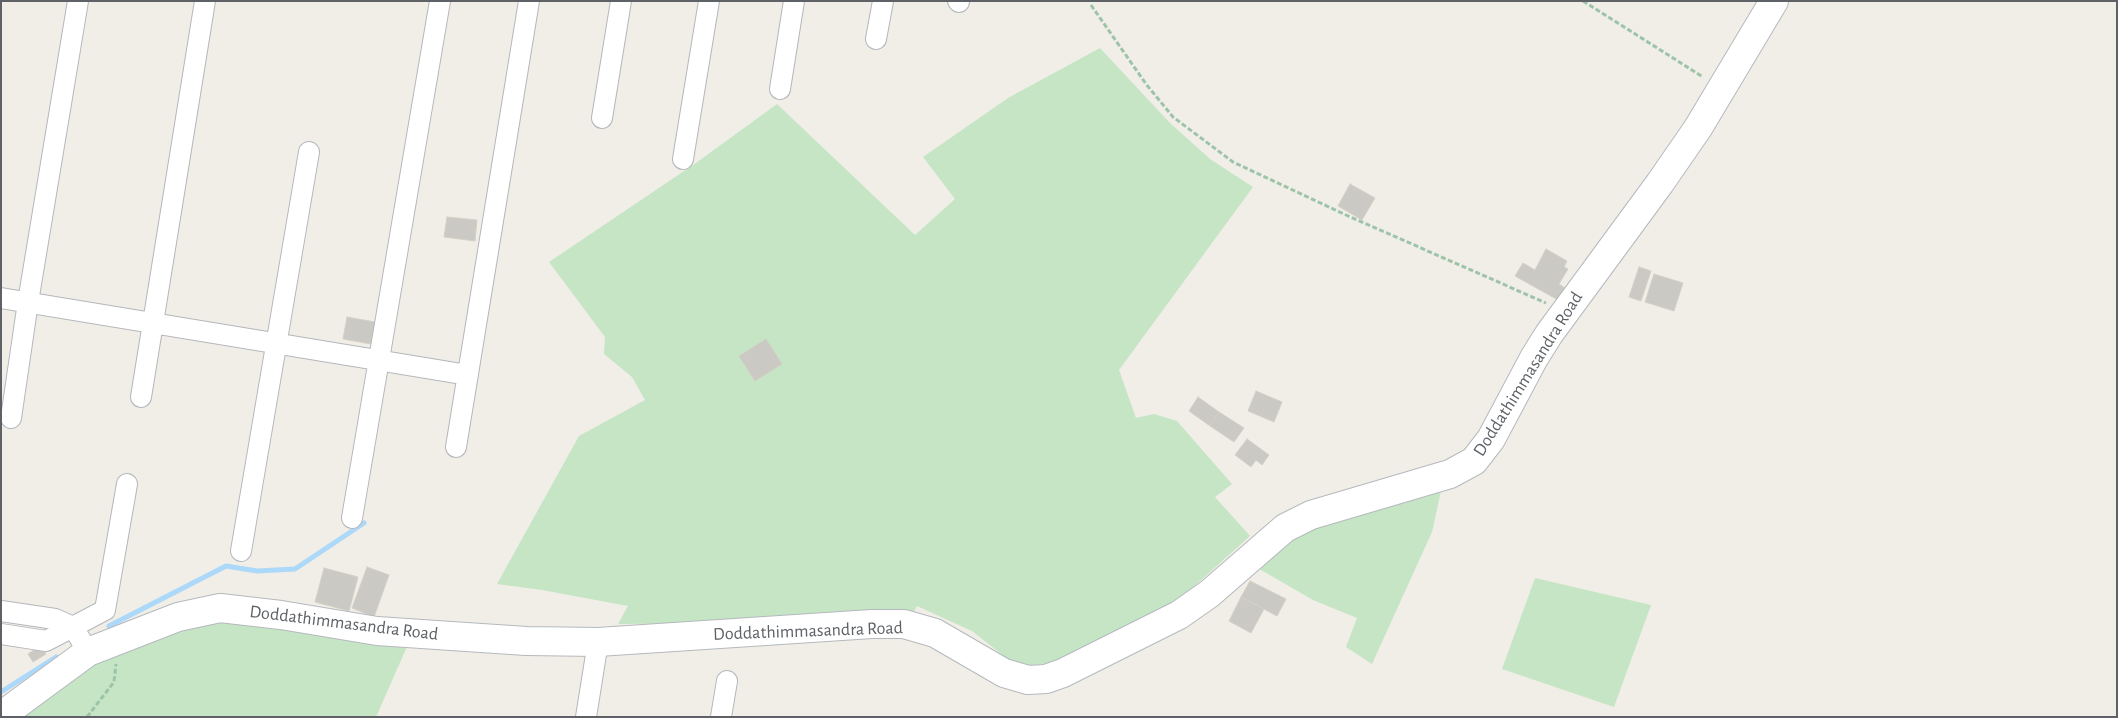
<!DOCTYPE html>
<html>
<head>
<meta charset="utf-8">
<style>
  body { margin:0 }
  #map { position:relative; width:2118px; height:718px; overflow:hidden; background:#f0eee7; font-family:"Alegreya Sans",sans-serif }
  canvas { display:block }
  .frame { position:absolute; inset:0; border:2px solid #5e6266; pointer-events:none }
</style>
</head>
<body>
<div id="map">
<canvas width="2118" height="718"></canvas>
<div class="frame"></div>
</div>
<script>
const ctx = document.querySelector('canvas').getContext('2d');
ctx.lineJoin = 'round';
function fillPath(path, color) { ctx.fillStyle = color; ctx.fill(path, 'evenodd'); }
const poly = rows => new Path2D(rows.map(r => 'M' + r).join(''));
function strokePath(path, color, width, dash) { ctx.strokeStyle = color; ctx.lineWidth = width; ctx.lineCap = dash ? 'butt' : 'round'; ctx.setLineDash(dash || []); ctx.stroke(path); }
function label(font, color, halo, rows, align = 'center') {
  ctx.font = font + ' "Alegreya Sans",sans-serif'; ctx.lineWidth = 4.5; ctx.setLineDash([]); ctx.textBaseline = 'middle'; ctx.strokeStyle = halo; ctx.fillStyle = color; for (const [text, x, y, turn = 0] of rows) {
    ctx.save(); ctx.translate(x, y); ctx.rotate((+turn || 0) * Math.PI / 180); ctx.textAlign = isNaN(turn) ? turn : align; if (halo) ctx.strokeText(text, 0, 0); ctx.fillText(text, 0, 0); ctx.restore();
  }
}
const green = poly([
  [1100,48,1169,122,1210,159,1253,187,1119,370,1136,418,1154,414,1177,421,1232,484,1215,497,1250,536,1169,609,1060,661,1019,668,972,631,917,606,913,613,750,623,618,624,628,606,542,590,497,584,579,436,645,400,632,377,604,354,605,337,549,262,696,163,777,104,915,235,955,199,923,157,1008,98],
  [1441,491,1432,532,1372,664,1346,647,1357,618,1313,600,1256,567,1303,531,1367,507],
  [1535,578,1651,605,1614,707,1502,669],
  [226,616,409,642,376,717,11,717,107,655,170,625]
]);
const stream = poly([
  [109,626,226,566,257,571,295,569,364,523],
  [1,692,56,657]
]);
const building = poly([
  [1350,184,1375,198,1362,220,1338,206,1350,184],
  [447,217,477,220,475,241,444,237,447,217],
  [1546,249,1567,261,1564,267,1568,269,1559,284,1565,288,1558,300,1515,276,1523,263,1535,270,1546,249],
  [1639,267,1651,271,1641,301,1629,297,1639,267],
  [1654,274,1683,283,1674,311,1645,302,1654,274],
  [347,317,375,322,371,344,343,339,347,317],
  [766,339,782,364,755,381,739,356,766,339],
  [1256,391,1282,402,1274,422,1248,411,1256,391],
  [1198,397,1219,412,1210,426,1189,411,1198,397],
  [1219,412,1244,428,1234,442,1210,426,1219,412],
  [1247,439,1269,455,1262,465,1256,460,1251,467,1235,455,1247,439],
  [367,567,389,575,374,617,352,608,367,567],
  [324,568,358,577,349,611,315,602,324,568],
  [1250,581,1286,599,1277,616,1241,597,1250,581],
  [1241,597,1264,609,1251,633,1229,621,1241,597],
  [41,645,46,654,33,662,28,654,41,645]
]);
const path = poly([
  [1583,1,1703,77],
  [1091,5,1146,84,1173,117,1233,162,1346,215,1546,303],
  [87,717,114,682,116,664]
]);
const street = poly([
  [958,1,959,2],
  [876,39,883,1],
  [780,89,794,1],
  [602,118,621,1],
  [683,159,709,1],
  [1,298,468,375],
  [141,397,205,1],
  [11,418,28,302,78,1],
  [456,447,529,1],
  [352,518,440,1],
  [241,551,309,152],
  [1,611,55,619,73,627,88,652],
  [1,634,46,641,105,610,127,484],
  [586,717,598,642],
  [721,717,727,681]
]);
const secondary = poly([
  [1,716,88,652,178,617,220,608,281,615,377,631,526,641,598,642,872,624,904,624,935,633,1004,673,1028,680,1046,679,1063,673,1179,615,1209,594,1285,528,1311,515,1450,474,1474,461,1491,439,1534,358,1549,334,1660,183,1698,128,1774,1]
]);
const streetNames = [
  ["Doddathimmasandra Road",1528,374,-58],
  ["Doddathimmasandra Road",344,623,7],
  ["Doddathimmasandra Road",808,631,-2]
];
fillPath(green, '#c5e5c5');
strokePath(stream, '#acd8fa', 5);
fillPath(building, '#cbc9c4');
strokePath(building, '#d4d0c5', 1);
strokePath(street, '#b4b7bb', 22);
strokePath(secondary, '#b5b9bd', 30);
strokePath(path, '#9dc4a8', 3, [5, 2.5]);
strokePath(street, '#fff', 20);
strokePath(secondary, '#fff', 28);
label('18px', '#5e6266', '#fff', streetNames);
</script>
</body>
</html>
